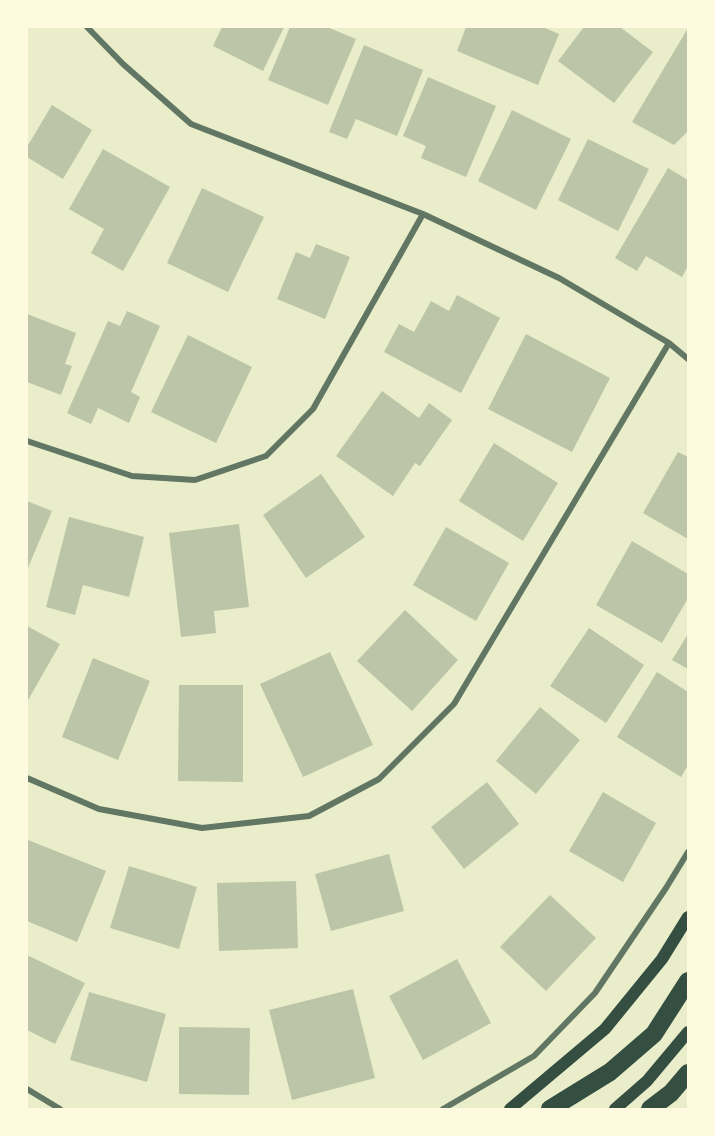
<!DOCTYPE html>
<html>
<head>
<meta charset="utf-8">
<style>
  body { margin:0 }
  #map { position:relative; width:715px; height:1136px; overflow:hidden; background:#e9edc9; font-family:"Playfair Display",serif }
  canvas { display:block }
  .frame { position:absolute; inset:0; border:28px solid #fefae0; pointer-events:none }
</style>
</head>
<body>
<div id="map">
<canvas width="715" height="1136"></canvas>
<div class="frame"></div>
</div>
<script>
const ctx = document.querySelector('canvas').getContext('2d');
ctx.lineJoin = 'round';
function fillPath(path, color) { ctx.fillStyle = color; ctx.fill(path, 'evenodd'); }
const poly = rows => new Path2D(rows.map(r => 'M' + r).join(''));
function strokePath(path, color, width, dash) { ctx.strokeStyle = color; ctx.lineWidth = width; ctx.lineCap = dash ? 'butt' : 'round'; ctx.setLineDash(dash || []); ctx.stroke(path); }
const building = poly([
  [222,27,284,27,263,71,213,46],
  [290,27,327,27,356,39,328,105,268,80],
  [466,27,543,27,559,34,538,85,457,51],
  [584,27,620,27,653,52,614,103,558,61],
  [688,28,688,131,674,145,632,122],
  [364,45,423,70,397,136,356,119,347,139,329,132],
  [428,77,496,106,466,177,421,158,426,146,403,136],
  [52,105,92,130,63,179,27,157,27,147],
  [512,110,571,139,536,210,478,181],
  [588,139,649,169,618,231,558,200],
  [103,149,170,187,123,271,91,253,104,229,69,209],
  [668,168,688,180,688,266,682,277,646,256,637,271,615,258],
  [202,188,264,217,228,292,167,263],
  [316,244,350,257,325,319,277,299,296,252,310,258],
  [457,295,500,318,461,393,384,352,399,324,414,332,431,301,449,311],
  [127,311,160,326,131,392,140,397,129,423,98,408,91,424,67,413,108,321,120,326],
  [27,314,76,333,65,364,72,366,61,395,27,382],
  [526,334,610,378,572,452,488,409],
  [188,335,252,367,216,443,151,412],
  [382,391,419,418,429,403,452,420,420,466,415,463,393,496,336,456],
  [494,443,558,483,523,541,459,501],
  [678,452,688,457,688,539,643,513],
  [321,474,365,537,306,578,263,515],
  [27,501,52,511,27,570],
  [69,517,144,537,129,597,83,585,75,615,46,607],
  [239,524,249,607,214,611,216,633,181,637,169,533],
  [446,527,509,563,476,621,413,585],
  [632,541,688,574,688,598,662,643,596,605],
  [405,610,458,660,412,711,357,661],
  [27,626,60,644,27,702],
  [589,628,644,665,606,723,550,686],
  [688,634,688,669,672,660],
  [330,652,373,745,303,777,260,684],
  [93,658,150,681,118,760,62,737],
  [657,672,688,692,688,765,681,777,617,737],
  [179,685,243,685,243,782,178,781],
  [540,707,580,740,536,794,496,761],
  [487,782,519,824,464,869,431,827],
  [603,792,656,823,623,882,569,851],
  [28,840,106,871,77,942,27,921],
  [389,854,404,911,331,931,315,874],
  [129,866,197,887,179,949,110,928],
  [296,881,298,948,219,951,217,883],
  [550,895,596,938,546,991,500,947],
  [27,955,85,983,55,1044,27,1030],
  [457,959,491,1023,423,1060,389,996],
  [353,989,375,1078,292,1100,269,1010],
  [89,992,166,1014,147,1082,70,1060],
  [179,1027,250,1028,249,1095,179,1094]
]);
const minor = poly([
  [87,27,123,64,191,124,423,214,559,278,669,343,688,359],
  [27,441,132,476,195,480,266,456,313,409,423,214],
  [27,778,99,809,202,828,309,816,379,779,454,704,669,343],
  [27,1089,60,1109],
  [443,1109,534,1056,595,993,666,888,688,852]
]);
const secondary = poly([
  [510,1109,605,1029,662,959,688,917],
  [615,1109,647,1081,688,1032]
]);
const motorway = poly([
  [550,1109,610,1072,654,1034,688,981],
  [650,1109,671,1093,688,1073]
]);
fillPath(building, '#bcc5a7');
strokePath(minor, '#617663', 6);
strokePath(secondary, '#344e41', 12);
strokePath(motorway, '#344e41', 18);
</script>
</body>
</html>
